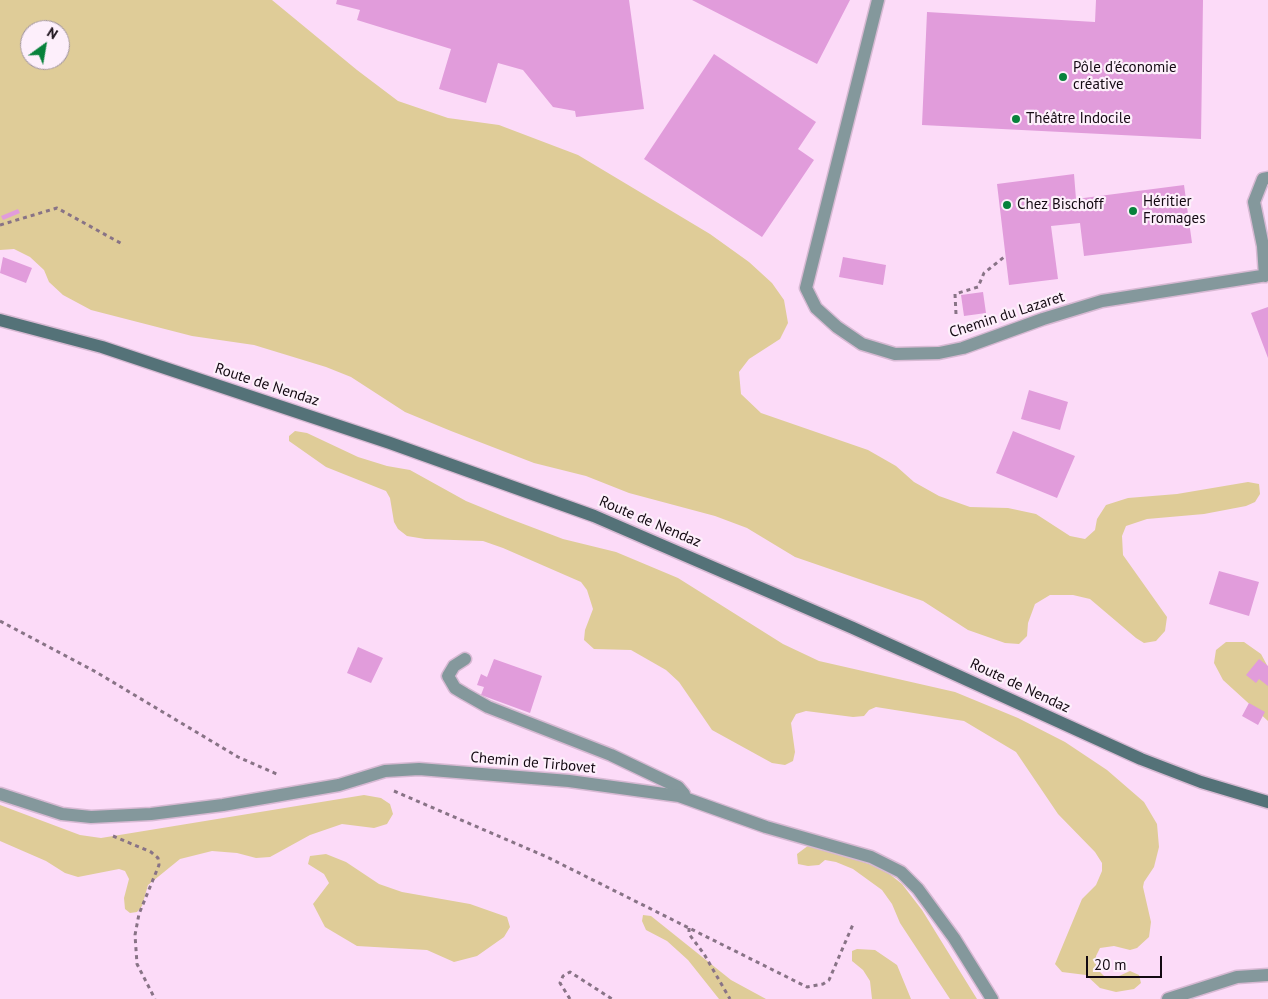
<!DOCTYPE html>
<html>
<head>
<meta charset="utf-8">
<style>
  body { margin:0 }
  #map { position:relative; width:1268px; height:999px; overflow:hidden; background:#fcdbf8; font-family:"PT Sans",sans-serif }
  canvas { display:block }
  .north { position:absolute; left:20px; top:20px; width:50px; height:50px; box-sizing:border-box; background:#fdeffb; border:1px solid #9f939e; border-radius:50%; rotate:32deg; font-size:14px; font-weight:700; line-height:20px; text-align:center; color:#130912 }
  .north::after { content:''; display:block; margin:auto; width:18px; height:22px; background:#07823b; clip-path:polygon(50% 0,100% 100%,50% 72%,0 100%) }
  .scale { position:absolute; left:1086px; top:956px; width:76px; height:22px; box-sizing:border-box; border:2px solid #130912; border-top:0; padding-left:6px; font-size:15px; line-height:18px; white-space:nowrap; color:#130912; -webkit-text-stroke:4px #fdeffb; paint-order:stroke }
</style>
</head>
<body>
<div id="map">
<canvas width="1268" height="999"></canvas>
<div class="north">N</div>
<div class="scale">20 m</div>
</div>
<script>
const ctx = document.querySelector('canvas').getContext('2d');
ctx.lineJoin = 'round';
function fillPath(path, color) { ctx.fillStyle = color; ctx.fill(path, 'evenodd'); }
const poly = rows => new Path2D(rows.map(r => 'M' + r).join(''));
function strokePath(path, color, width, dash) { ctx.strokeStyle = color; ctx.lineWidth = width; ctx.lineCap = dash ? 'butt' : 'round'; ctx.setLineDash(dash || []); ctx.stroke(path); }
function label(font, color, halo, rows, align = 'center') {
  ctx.font = font + ' "PT Sans",sans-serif'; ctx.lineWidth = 4.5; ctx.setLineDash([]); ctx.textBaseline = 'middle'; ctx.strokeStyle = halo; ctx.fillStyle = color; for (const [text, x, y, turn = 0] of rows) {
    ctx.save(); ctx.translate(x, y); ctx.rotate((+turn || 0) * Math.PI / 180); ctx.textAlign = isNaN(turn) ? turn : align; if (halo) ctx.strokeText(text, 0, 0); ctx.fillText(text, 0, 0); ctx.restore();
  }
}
const green = poly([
  [0,0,272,0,357,70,398,101,448,118,499,125,578,155,710,234,749,262,772,283,784,300,788,323,780,339,749,359,739,372,741,394,761,413,868,450,896,466,914,482,939,496,970,507,1008,508,1036,514,1070,536,1085,539,1095,530,1097,519,1106,505,1128,498,1177,494,1248,482,1259,484,1260,494,1255,502,1246,506,1204,514,1147,519,1126,526,1122,536,1123,555,1167,617,1165,631,1156,641,1144,643,1136,638,1090,599,1073,595,1050,595,1035,604,1028,623,1027,636,1019,644,1005,643,968,630,923,601,795,557,747,528,715,516,629,493,586,476,534,463,451,431,405,412,351,377,326,367,254,345,192,336,91,310,63,295,49,282,44,270,30,257,14,249,0,250],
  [30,30,60,30,60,60,30,60],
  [295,431,307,433,358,457,387,466,410,470,466,501,505,517,563,539,616,552,678,578,783,644,819,661,955,692,1018,718,1065,742,1107,770,1144,802,1157,824,1159,847,1154,867,1144,882,1143,887,1151,922,1149,937,1137,948,1130,950,1114,946,1100,948,1096,956,1096,968,1104,976,1119,976,1130,971,1139,975,1141,983,1134,989,1116,992,1100,988,1086,975,1062,972,1055,964,1082,899,1096,885,1102,871,1102,863,1095,852,1058,814,1016,752,964,721,876,707,869,710,864,716,853,717,806,711,796,714,791,723,795,752,793,761,785,765,772,763,712,730,679,682,666,670,631,650,594,649,584,640,585,630,593,609,587,590,581,582,503,548,483,541,425,539,407,536,398,529,394,522,390,498,386,491,326,467,289,441,289,436],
  [1226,642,1244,642,1261,654,1268,667,1268,721,1223,680,1214,663,1216,650],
  [364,795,381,798,390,804,393,814,387,824,374,828,342,824,310,835,270,857,256,858,237,853,212,851,180,859,148,885,142,906,137,912,130,913,125,909,124,898,129,879,125,871,119,869,78,877,65,873,46,861,0,841,0,805,80,835,101,838],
  [809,845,882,868,902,884,922,910,977,999,950,999,900,923,892,904,882,890,853,869,836,862,825,860,819,865,808,866,798,864,797,854],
  [326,854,346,862,379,884,402,892,470,904,507,917,510,927,504,937,477,956,454,962,427,950,357,946,325,927,313,904,329,883,324,874,308,864,310,856],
  [643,915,651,916,731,980,766,999,719,999,688,960,667,941,646,930,642,921],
  [857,949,875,950,897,965,911,999,872,999,870,981,863,970,852,961,852,951]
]);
const building = poly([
  [337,0,629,0,644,109,576,117,575,111,553,107,523,70,498,63,486,103,439,89,451,49,357,20,360,10,336,4],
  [692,0,850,0,817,64],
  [1096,0,1203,0,1201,139,922,125,927,12,1095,22],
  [714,54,816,122,798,149,814,160,762,237,644,159],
  [1074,174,1076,199,1184,185,1192,243,1084,256,1080,223,1051,226,1058,279,1009,285,997,184],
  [18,209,20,213,3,220,1,216],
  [3,257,32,268,26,283,0,273],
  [843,257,886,265,883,285,839,277],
  [983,292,986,313,964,316,961,295],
  [1268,307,1268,358,1251,313],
  [1029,390,1068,402,1060,430,1021,419],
  [1013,431,1075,456,1057,498,996,473],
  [1219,571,1259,582,1249,616,1209,604],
  [358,647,383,658,371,683,347,673],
  [494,659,542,676,530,713,481,695,484,687,477,685,481,674,487,677],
  [1259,659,1268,666,1268,686,1259,679,1256,683,1246,675],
  [1249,703,1265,712,1258,725,1242,716]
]);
const path = poly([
  [0,225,57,208,124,245],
  [956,314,955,294,978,287,984,273,1004,257],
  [0,621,96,672,238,757,279,775],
  [394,791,547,857,807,987,823,984,829,980,854,922],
  [113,836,151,852,158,858,159,865,139,914,135,935,137,964,155,999],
  [689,928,689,934,704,954,730,999],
  [570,999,560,983,563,976,570,972,612,999]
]);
const service = poly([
  [465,659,454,666,448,676,455,688,465,694,488,707,611,755,678,787,684,794,684,797]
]);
const minor = poly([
  [878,0,806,288,816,308,837,327,862,344,895,354,939,353,963,348,1043,319,1102,301,1268,275],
  [1265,276,1263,246,1254,202,1263,179,1268,178],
  [0,794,62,814,91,817,151,814,223,805,339,785,385,771,419,769,569,781,679,796,766,827,871,857,901,872,918,889,954,938,992,999],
  [1168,999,1237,977,1268,975]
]);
const secondary = poly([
  [0,320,102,347,390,443,594,516,853,628,1141,759,1201,782,1268,802]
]);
const markers = [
  [1063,77,5,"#07823b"],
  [1016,119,5,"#07823b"],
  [1007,205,5,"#07823b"],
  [1133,211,5,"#07823b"]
];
const poiNames = [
  ["Pôle d'économie",1073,68],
  ["créative",1073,85],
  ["Théâtre Indocile",1026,119],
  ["Héritier",1143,202],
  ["Fromages",1143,219],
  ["Chez Bischoff",1017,205]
];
const streetNames = [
  ["Chemin du Lazaret",1007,315,-18],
  ["Route de Nendaz",267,385,18],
  ["Route de Nendaz",650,522,23],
  ["Route de Nendaz",1020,686,25],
  ["Chemin de Tirbovet",533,763,5]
];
fillPath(green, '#dfcc98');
fillPath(building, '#e19cdb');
strokePath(service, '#d7b9d3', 15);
strokePath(minor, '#d7b9d3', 15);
strokePath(secondary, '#d7b9d3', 15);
strokePath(path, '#887386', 3, [4, 4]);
strokePath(service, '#84989c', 12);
strokePath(minor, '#84989c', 12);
strokePath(secondary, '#547278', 12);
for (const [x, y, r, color] of markers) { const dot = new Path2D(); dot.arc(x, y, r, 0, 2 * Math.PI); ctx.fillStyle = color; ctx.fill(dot); strokePath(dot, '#fdeffb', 2); }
label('15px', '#130912', '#fdeffb', poiNames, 'left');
label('15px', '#130912', '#fdeffb', streetNames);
</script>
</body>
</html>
